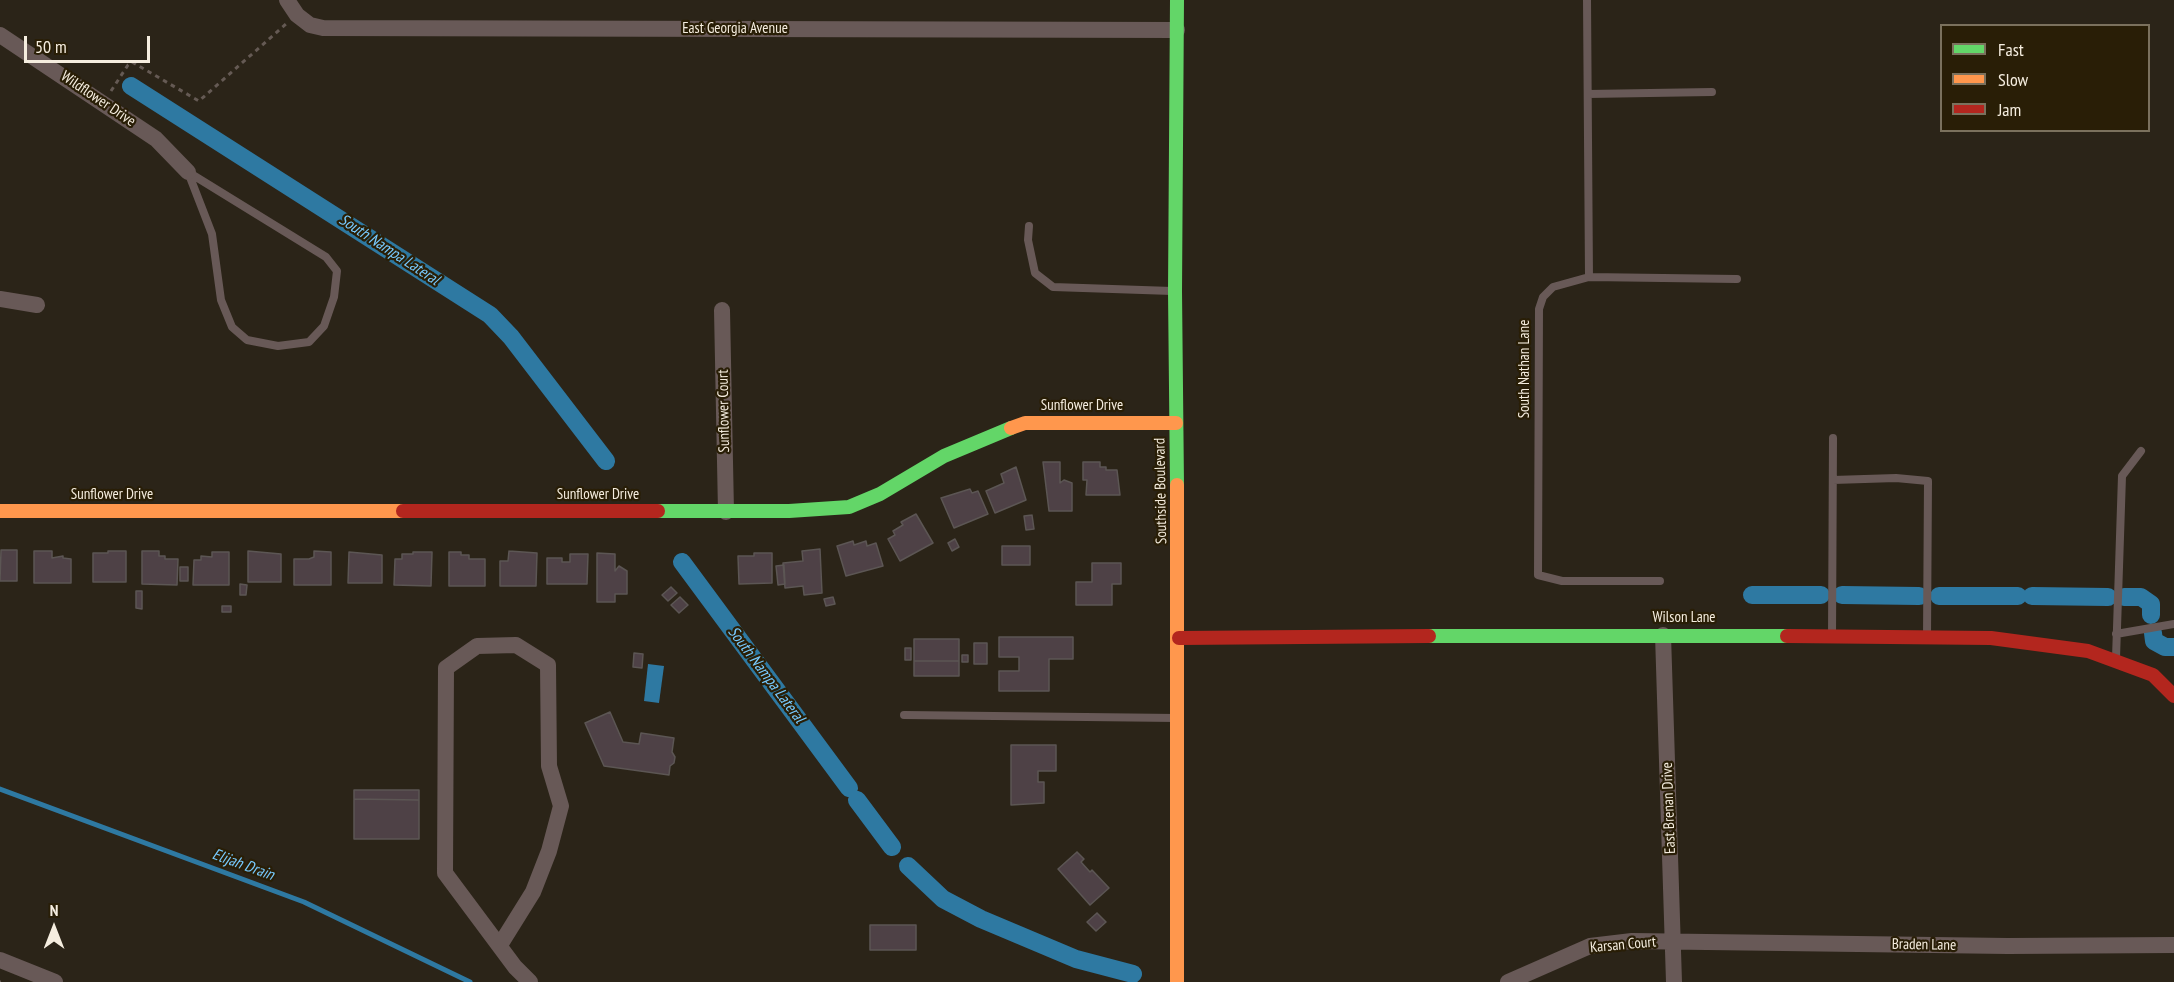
<!DOCTYPE html>
<html>
<head>
<meta charset="utf-8">
<style>
  body { margin:0 }
  #map { position:relative; width:2174px; height:982px; overflow:hidden; background:#2b2418; font-family:"PT Sans Narrow",sans-serif }
  canvas { display:block }
  .legend { position:absolute; left:1940px; top:24px; width:210px; height:108px; box-sizing:border-box; background:#291e06; border:2px solid #7b715d; margin:0; padding:8px 10px; list-style:none; font-size:18px; color:#f5eddf }
  .legend li { display:flex; align-items:center; gap:12px; height:30px }
  .legend b { width:30px; border:2px solid #7b715d }
  .north { position:absolute; left:24px; top:898px; width:60px; height:60px; -webkit-text-stroke:4px #291e06; paint-order:stroke; rotate:0deg; font-size:16px; font-weight:700; line-height:24px; text-align:center; color:#f5eddf }
  .north::after { content:''; display:block; margin:auto; width:21px; height:27px; background:#f5eddf; clip-path:polygon(50% 0,100% 100%,50% 72%,0 100%) }
  .scale { position:absolute; left:24px; top:36px; width:126px; height:27px; box-sizing:border-box; border:3px solid #f5eddf; border-top:0; padding-left:8px; font-size:18px; line-height:21px; white-space:nowrap; color:#f5eddf; -webkit-text-stroke:4px #291e06; paint-order:stroke }
</style>
</head>
<body>
<div id="map">
<canvas width="2174" height="982"></canvas>
<ul class="legend">
<li><b style="height:8px;background:#63d668"></b>Fast</li>
<li><b style="height:8px;background:#ff974d"></b>Slow</li>
<li><b style="height:8px;background:#b3261e"></b>Jam</li>
</ul>
<div class="north">N</div>
<div class="scale">50 m</div>
</div>
<script>
const ctx = document.querySelector('canvas').getContext('2d');
ctx.lineJoin = 'round';
function fillPath(path, color) { ctx.fillStyle = color; ctx.fill(path, 'evenodd'); }
const poly = rows => new Path2D(rows.map(r => 'M' + r).join(''));
function strokePath(path, color, width, dash) { ctx.strokeStyle = color; ctx.lineWidth = width; ctx.lineCap = dash ? 'butt' : 'round'; ctx.setLineDash(dash || []); ctx.stroke(path); }
function label(font, color, halo, rows, align = 'center') {
  ctx.font = font + ' "PT Sans Narrow",sans-serif'; ctx.lineWidth = 4.5; ctx.setLineDash([]); ctx.textBaseline = 'middle'; ctx.strokeStyle = halo; ctx.fillStyle = color; for (const [text, x, y, turn = 0] of rows) {
    ctx.save(); ctx.translate(x, y); ctx.rotate((+turn || 0) * Math.PI / 180); ctx.textAlign = isNaN(turn) ? turn : align; if (halo) ctx.strokeText(text, 0, 0); ctx.fillText(text, 0, 0); ctx.restore();
  }
}
const water = poly([
  [648,664,664,666,659,703,644,701]
]);
const stream = poly([
  [0,789,304,902,470,982]
]);
const canal = poly([
  [131,86,490,315,511,337,606,461],
  [682,562,849,788],
  [1752,595,1821,595],
  [1842,595,1919,596],
  [1939,596,2018,596],
  [2032,596,2108,597],
  [2124,597,2141,597,2151,604,2151,615],
  [2153,633,2154,641,2165,647,2174,647],
  [857,800,892,847],
  [908,866,943,899,981,919,1076,959,1133,974]
]);
const building = poly([
  [1043,462,1060,462,1060,483,1064,480,1072,483,1072,511,1049,511,1043,462],
  [1083,462,1100,462,1100,467,1106,467,1106,470,1117,470,1120,495,1086,495,1087,480,1083,480,1083,462],
  [1016,467,1026,500,995,513,986,491,1004,483,1001,474,1016,467],
  [970,489,972,493,978,491,988,514,954,528,941,498,970,489],
  [916,514,933,543,900,561,888,539,895,535,893,531,903,525,901,522,916,514],
  [1032,515,1034,529,1026,530,1024,516,1032,515],
  [955,539,959,547,952,551,948,543,955,539],
  [853,541,854,545,866,541,867,546,876,543,883,566,846,576,837,546,853,541],
  [1002,546,1030,546,1030,565,1002,565,1002,546],
  [820,549,822,593,804,595,803,586,785,588,783,563,803,561,802,551,820,549],
  [1,550,17,550,17,581,0,581,1,550],
  [34,551,52,551,52,558,63,556,63,558,71,559,71,583,34,583,34,551],
  [108,551,126,551,126,582,93,582,93,553,108,553,108,551],
  [142,551,159,551,159,556,165,556,165,559,178,559,177,585,142,584,142,551],
  [248,551,281,554,281,582,248,582,248,551],
  [314,551,331,552,331,585,294,585,294,559,309,559,314,557,314,551],
  [509,551,537,553,536,586,500,586,500,561,508,561,509,551],
  [212,552,229,552,229,585,193,585,194,560,201,560,201,556,212,557,212,552],
  [349,552,382,555,382,583,348,583,349,552],
  [413,552,432,552,431,586,394,585,395,559,402,559,402,554,413,554,413,552],
  [449,552,461,552,461,555,469,555,469,559,485,559,485,586,449,586,449,552],
  [597,553,615,554,615,571,619,566,627,571,627,594,615,594,615,602,597,602,597,553],
  [754,553,772,553,772,583,739,584,738,556,754,556,754,553],
  [570,554,588,554,587,584,547,584,547,558,562,558,562,562,570,562,570,554],
  [1092,563,1121,563,1121,584,1112,584,1112,605,1076,605,1076,582,1092,582,1092,563],
  [784,565,785,584,778,585,776,566,784,565],
  [180,567,188,567,188,581,180,581,180,567],
  [240,584,247,585,246,595,240,595,240,584],
  [671,587,677,593,668,601,662,595,671,587],
  [136,591,142,591,142,609,136,608,136,591],
  [680,597,688,605,679,613,671,605,680,597],
  [833,597,835,604,826,606,824,599,833,597],
  [222,606,231,606,231,612,222,612,222,606],
  [999,637,1073,637,1073,659,1049,659,1049,691,999,691,999,671,1019,671,1019,657,999,657,999,637],
  [914,639,959,639,959,661,914,661,914,639],
  [974,643,987,643,987,664,974,664,974,643],
  [905,648,911,648,911,660,905,660,905,648],
  [634,653,643,654,642,668,633,667,634,653],
  [962,655,968,655,968,662,962,662,962,655],
  [914,661,959,661,959,676,914,676,914,661],
  [610,712,623,742,639,744,641,733,674,738,672,752,675,757,674,763,670,766,669,775,604,766,585,723,610,712],
  [1011,745,1056,745,1056,771,1038,771,1038,782,1044,782,1044,803,1011,805,1011,745],
  [354,790,419,790,419,800,354,799,354,790],
  [354,799,419,800,419,839,354,839,354,799],
  [1077,852,1084,859,1081,862,1090,872,1092,870,1109,888,1090,905,1058,869,1077,852],
  [1097,913,1106,922,1096,931,1087,922,1097,913],
  [870,925,916,925,916,950,870,950,870,925]
]);
const path = poly([
  [111,91,128,65,132,62,199,101,286,24],
  [0,982,1,982]
]);
const lane = poly([
  [1587,0,1589,277,1553,287,1543,297,1539,309,1538,575,1562,581,1660,581],
  [1588,94,1712,92],
  [188,172,326,257,337,271,334,297,324,326,309,342,278,346,247,340,232,327,221,300,212,234,188,172],
  [1029,226,1028,240,1035,273,1053,287,1172,291],
  [1589,277,1737,279],
  [1833,480,1896,478,1928,481,1927,637],
  [2116,634,2174,624],
  [1832,636,1833,438],
  [2116,658,2122,476,2141,451],
  [904,715,1176,718]
]);
const street = poly([
  [287,0,297,15,310,25,323,28,1177,30],
  [0,35,156,139,188,172],
  [0,299,37,305],
  [722,310,726,512],
  [1663,635,1674,982],
  [500,945,533,892,549,851,561,806,549,766,548,665,516,645,477,646,446,668,445,873,515,967,530,982],
  [0,960,55,982],
  [1508,982,1590,946,1632,941,2008,946,2174,945]
]);
const fast = poly([
  [1177,0,1175,291,1177,485],
  [658,511,789,511,849,507,880,494,944,456,1011,428],
  [1429,636,1787,636]
]);
const slow = poly([
  [1011,428,1025,423,1176,423],
  [0,511,403,511],
  [1177,982,1177,485]
]);
const jam = poly([
  [403,511,658,511],
  [1787,636,1991,638,2088,651,2153,675,2174,696],
  [1179,638,1429,636]
]);
const streetNames = [
  ["East Georgia Avenue",735,29],
  ["Wildflower Drive",98,99,34],
  ["South Nathan Lane",1525,369,-90],
  ["Sunflower Drive",1082,406],
  ["Sunflower Court",724,411,-91],
  ["Southside Boulevard",1161,491,-91],
  ["Sunflower Drive",112,495],
  ["Sunflower Drive",598,495],
  ["Wilson Lane",1684,618],
  ["East Brenan Drive",1669,808,-92],
  ["Karsan Court",1623,945,-5],
  ["Braden Lane",1924,945,1]
];
const waterNames = [
  ["South Nampa Lateral",389,250,33],
  ["South Nampa Lateral",766,675,53],
  ["Elijah Drain",243,865,20]
];
fillPath(water, '#2e79a2');
strokePath(stream, '#2e79a2', 5);
strokePath(canal, '#2e79a2', 18);
fillPath(building, '#4e4146');
strokePath(building, '#5c5654', 1.5);
strokePath(path, '#655a54', 3, [4.5, 4.5]);
strokePath(lane, '#685957', 8);
strokePath(street, '#685957', 16);
strokePath(fast, '#63d668', 14);
strokePath(slow, '#ff974d', 14);
strokePath(jam, '#b3261e', 14);
label('15px', '#f5eddf', '#291e06', streetNames);
label('italic 16px', '#77c9fd', '#291e06', waterNames);
</script>
</body>
</html>
